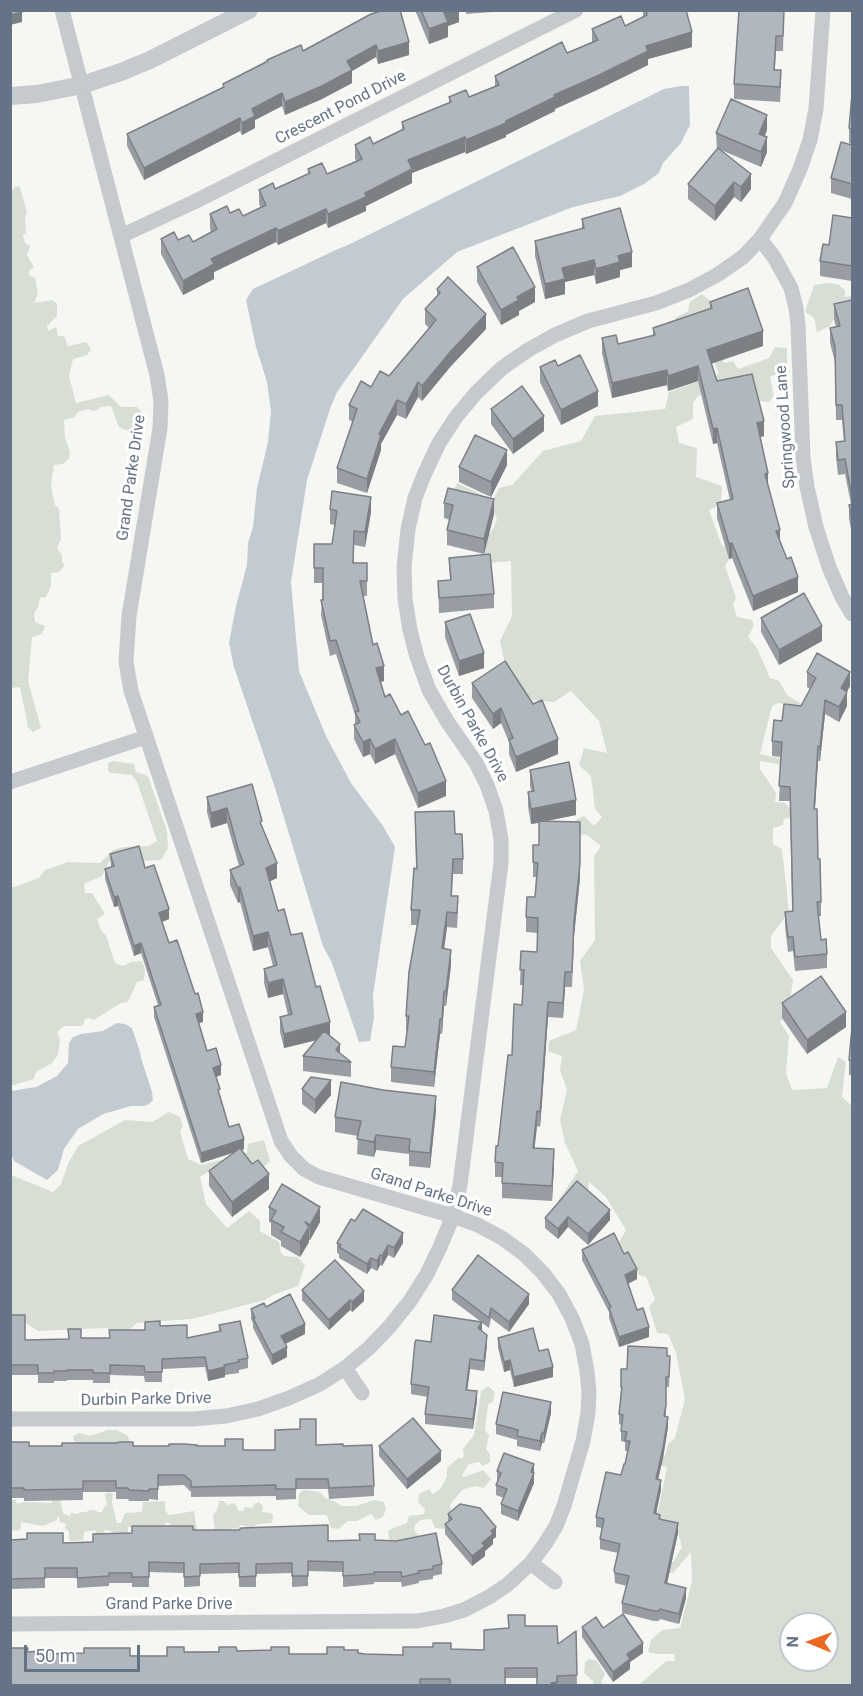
<!DOCTYPE html>
<html>
<head>
<meta charset="utf-8">
<style>
  body { margin:0 }
  #map { position:relative; width:863px; height:1696px; overflow:hidden; background:#f6f7f3; font-family:Roboto,sans-serif }
  canvas { display:block }
  .frame { position:absolute; inset:0; border:12px solid #647386; pointer-events:none }
  .north { position:absolute; left:779px; top:1612px; width:60px; height:60px; box-sizing:border-box; background:#fff; border:2px solid #c1c7cf; border-radius:50%; rotate:271deg; font-size:16px; font-weight:700; line-height:24px; text-align:center; color:#647386 }
  .north::after { content:''; display:block; margin:auto; width:21px; height:27px; background:#ea6820; clip-path:polygon(50% 0,100% 100%,50% 72%,0 100%) }
  .scale { position:absolute; left:24px; top:1645px; width:116px; height:27px; box-sizing:border-box; border:3px solid #647386; border-top:0; padding-left:8px; font-size:18px; line-height:21px; white-space:nowrap; color:#647386; -webkit-text-stroke:4px #fff; paint-order:stroke }
</style>
</head>
<body>
<div id="map">
<canvas width="863" height="1696"></canvas>
<div class="frame"></div>
<div class="north">N</div>
<div class="scale">50 m</div>
</div>
<script>
const ctx = document.querySelector('canvas').getContext('2d');
ctx.lineJoin = 'round';
function fillPath(path, color) { ctx.fillStyle = color; ctx.fill(path, 'evenodd'); }
const poly = rows => new Path2D(rows.map(r => 'M' + r).join(''));
function strokePath(path, color, width, dash) { ctx.strokeStyle = color; ctx.lineWidth = width; ctx.lineCap = dash ? 'butt' : 'round'; ctx.setLineDash(dash || []); ctx.stroke(path); }
function label(font, color, halo, rows, align = 'center') {
  ctx.font = font + ' Roboto,sans-serif'; ctx.lineWidth = 6; ctx.setLineDash([]); ctx.textBaseline = 'middle'; ctx.strokeStyle = halo; ctx.fillStyle = color; for (const [text, x, y, turn = 0] of rows) {
    ctx.save(); ctx.translate(x, y); ctx.rotate((+turn || 0) * Math.PI / 180); ctx.textAlign = isNaN(turn) ? turn : align; if (halo) ctx.strokeText(text, 0, 0); ctx.fillText(text, 0, 0); ctx.restore();
  }
}
const green = poly([
  [16,186,20,187,27,212,25,217,26,234,23,234,25,243,30,246,27,255,34,267,29,271,30,276,35,277,38,294,34,303,53,300,57,304,57,316,47,326,48,331,56,327,58,336,64,336,68,346,86,342,91,349,87,355,73,359,69,376,76,403,109,395,121,407,137,407,146,417,141,428,133,433,119,427,111,406,100,407,98,410,92,411,89,409,78,412,75,417,64,420,65,438,70,452,69,459,63,464,54,465,51,486,55,505,59,509,61,539,57,548,62,555,62,562,65,565,59,572,51,573,51,586,46,597,40,598,38,607,34,614,35,622,45,626,42,634,32,637,28,681,41,728,33,732,28,727,20,687,10,688,10,193],
  [830,283,839,285,845,290,845,297,852,296,852,311,835,317,830,326,817,332,814,318,805,312,814,285],
  [702,294,713,303,710,308,713,313,717,344,724,363,733,361,738,369,769,358,775,347,787,348,787,370,770,377,774,396,769,402,760,401,754,380,698,396,693,403,693,419,676,427,679,443,697,448,696,477,722,486,721,504,709,510,722,546,727,547,730,558,725,566,736,598,733,604,737,617,752,620,754,625,748,637,757,648,770,678,779,681,787,695,808,708,778,703,772,706,760,754,809,765,805,769,760,761,760,769,776,793,775,802,785,803,791,809,794,817,784,819,783,825,773,828,773,844,782,849,789,912,771,936,771,948,793,980,789,1009,780,1022,789,1036,786,1073,792,1090,827,1088,838,1057,846,1062,842,1097,852,1106,852,1685,639,1685,666,1661,675,1661,674,1654,656,1654,648,1652,651,1640,662,1630,680,1628,692,1581,691,1552,673,1573,658,1574,659,1562,673,1562,682,1547,678,1533,635,1508,658,1511,667,1467,645,1463,645,1455,665,1456,668,1444,675,1438,685,1399,676,1353,668,1334,657,1333,649,1307,655,1299,646,1277,639,1275,619,1243,626,1230,606,1197,589,1182,588,1193,563,1202,558,1201,578,1171,565,1143,560,1120,567,1090,560,1070,562,1056,548,1051,549,1041,576,1030,584,990,580,961,595,940,594,856,601,846,587,835,573,833,574,821,584,816,594,826,602,817,595,809,591,776,579,765,584,748,607,753,599,721,571,691,554,702,529,700,505,664,500,641,512,616,511,561,488,563,483,554,488,534,491,533,497,520,492,505,452,495,457,483,493,500,499,488,512,485,543,451,581,441,595,416,665,409,669,392,719,374,706,342,678,328,675,318,688,311,690,302],
  [791,1624,827,1624,827,1660,791,1660],
  [113,761,134,764,136,772,148,776,167,831,168,848,161,860,143,861,138,852,109,862,102,876,84,884,85,893,92,893,105,914,97,919,102,932,106,935,115,963,123,966,131,962,142,961,145,970,144,980,137,982,128,1002,121,1003,94,1020,88,1018,84,1020,84,1024,81,1026,64,1026,57,1032,60,1040,58,1055,52,1063,36,1072,34,1079,11,1086,10,887,14,887,39,878,45,870,68,862,100,863,113,850,124,847,149,846,157,841,137,782,132,775,111,773,108,771,108,763],
  [169,1112,180,1117,183,1126,180,1131,188,1159,201,1165,247,1153,248,1144,264,1140,270,1161,257,1173,218,1176,209,1171,200,1177,206,1204,227,1228,249,1211,260,1221,260,1231,279,1242,281,1253,284,1256,297,1257,305,1265,298,1286,273,1295,265,1300,192,1319,137,1323,128,1331,114,1333,107,1328,38,1331,24,1322,11,1322,11,1175,53,1192,61,1184,68,1164,78,1146,125,1120,152,1122],
  [488,1386,495,1392,493,1402,488,1404,485,1430,489,1435,486,1449,490,1454,490,1462,483,1466,479,1462,469,1464,462,1475,464,1477,483,1470,491,1479,484,1488,475,1486,462,1490,450,1505,453,1519,444,1529,435,1528,431,1519,421,1520,415,1525,414,1530,420,1537,390,1546,388,1531,391,1529,407,1523,409,1516,424,1514,425,1509,418,1502,419,1494,429,1489,433,1494,441,1488,447,1476,447,1468,458,1458,463,1458,464,1455,463,1449,474,1435,481,1391],
  [108,1430,116,1430,127,1435,130,1441,128,1446,76,1449,73,1436,79,1433,90,1436],
  [303,1490,320,1492,325,1498,334,1501,342,1506,356,1506,374,1500,384,1502,386,1509,383,1517,376,1520,371,1514,357,1521,348,1521,338,1529,331,1528,327,1515,309,1515,298,1506,299,1494],
  [108,1492,113,1494,112,1503,117,1523,121,1523,125,1513,142,1512,143,1502,165,1501,165,1510,169,1515,194,1511,197,1531,176,1528,167,1522,164,1525,154,1527,128,1527,128,1533,124,1539,116,1541,111,1531,105,1530,102,1537,97,1537,95,1530,84,1532,83,1540,71,1541,69,1539,69,1532,65,1528,66,1524,60,1522,59,1517,57,1517,57,1520,43,1526,21,1522,21,1528,18,1531,10,1530,10,1499,16,1500,17,1504,23,1502,51,1503,53,1500,60,1498,63,1513,69,1516,72,1512,74,1514,82,1512,86,1512,90,1510,95,1510,98,1512,102,1512,104,1507,107,1505,105,1495],
  [219,1501,224,1501,227,1505,233,1503,237,1506,238,1511,243,1511,245,1507,253,1508,254,1504,259,1502,263,1506,262,1512,271,1513,273,1516,272,1523,257,1524,252,1528,241,1525,238,1529,232,1528,229,1536,216,1540,213,1515,217,1510],
  [589,1659,597,1661,605,1674,601,1682,605,1685,615,1685,592,1685,594,1682,584,1673,585,1662]
]);
const water = poly([
  [681,86,689,86,690,125,681,143,663,163,659,173,644,184,620,196,573,207,457,252,403,299,337,392,330,409,307,480,291,582,299,671,326,736,351,783,383,826,395,847,373,995,374,1017,370,1041,359,1042,332,963,323,946,275,788,234,667,229,643,236,606,247,565,248,543,253,527,257,488,268,442,271,411,267,382,256,347,246,300,253,289,338,249,350,244,664,89],
  [117,1023,125,1024,132,1028,140,1052,141,1058,152,1092,153,1100,149,1104,144,1106,131,1106,103,1114,78,1129,64,1149,58,1170,47,1180,14,1161,11,1154,11,1091,36,1087,57,1076,68,1063,69,1043,73,1037,81,1034,103,1031]
]);
const minor = poly([
  [121,236,194,202,576,10],
  [760,239,774,257,791,288,796,308,798,325,803,457,807,487,816,527,829,567,842,597,852,614],
  [10,782,146,737],
  [345,1368,362,1393],
  [10,1419,193,1419,226,1416,258,1409,289,1398,320,1384,345,1368,369,1348,390,1326,410,1301,427,1274,440,1247,453,1216,460,1185,501,863,501,839,496,811,487,785,476,763,447,721,429,690,417,657,410,630,405,599,404,567,408,529,415,498,424,475,439,443,456,417,476,393,502,368,528,350,555,335,588,321,656,303,689,290,717,275,743,257,760,239,785,203,800,169,810,140,816,109,823,10],
  [531,1563,555,1582],
  [10,1624,417,1621,444,1616,464,1610,489,1597,507,1585,531,1563,545,1544,556,1526,564,1506,583,1441,588,1413,589,1392,587,1371,582,1344,572,1318,559,1294,543,1273,524,1254,502,1238,478,1225,453,1216,319,1177,304,1169,291,1156,281,1141,131,691,126,662,129,616,160,428,161,401,157,375,62,10]
]);
const tertiary = poly([
  [10,96,37,94,82,85,121,72,150,60,249,10]
]);
const wall = poly([
  [415,10,459,10,459,22,448,26,448,37,429,44],
  [466,10,506,10,506,11,466,14],
  [643,10,686,10,692,47,648,59,648,65,597,90,555,109,555,111,506,135,506,137,466,154,465,152,412,173,412,183,366,206,366,211,328,228,326,223,278,245,276,242,214,272,214,279,183,295,161,254,161,239,193,242,211,232,210,228,210,214,230,213,243,216,261,208,259,204,259,190,275,189,308,174,308,169,327,174,356,161,355,159,355,145,373,144,402,130,402,122,449,103,449,97,469,97,495,86,495,76,567,53,592,42,592,29,625,26,643,17],
  [371,14,409,55,378,64,376,57,352,71,352,83,322,99,285,115,282,106,255,120,255,128,242,135,240,131,144,180,127,146,127,134,223,88,223,84,267,62,267,60,303,51],
  [784,19,783,51,776,51,775,70,781,85,780,102,734,99,734,84],
  [852,94,852,144,849,143,849,128],
  [767,130,765,136,767,152,761,167,721,150,751,189,741,202,734,197,715,221,688,199,688,184,717,149,716,133],
  [852,145,852,199,831,193,831,178],
  [852,218,852,281,820,276,820,261,829,245],
  [582,219,632,267,620,270,620,277,596,284,594,275,565,282,565,294,545,299,535,256,535,241,582,229],
  [477,267,535,302,519,311,519,315,501,325,477,282],
  [437,289,486,329,451,366,422,401,418,397,406,419,397,415,381,444,381,450,367,493,337,483,337,468,353,422,349,420,349,405,371,387,389,376,429,328,425,324,425,309,437,297],
  [852,300,852,534,849,519,849,505,851,504,845,474,838,475,836,457,836,442,844,442,842,420,836,420,835,362,830,343,830,328,836,327,834,319,834,304],
  [710,302,763,346,711,364,717,381,764,436,760,437,768,488,780,540,798,592,753,611,732,558,729,559,717,518,717,503,730,500,717,443,713,444,698,381,668,391,667,385,612,398,602,353,602,338,618,344,653,336,653,328,710,309],
  [558,366,598,406,561,425,540,382,540,367],
  [491,409,544,431,513,454,491,424],
  [507,465,491,497,459,482,459,467],
  [444,503,494,514,484,554,447,545,447,530,450,520,444,518],
  [330,509,371,512,365,547,354,545,354,563,367,563,367,596,363,596,373,645,384,681,381,682,385,697,401,715,446,796,418,808,395,754,375,764,370,754,363,757,354,739,354,725,355,724,355,715,336,654,330,656,321,615,323,583,314,583,314,544,332,544,335,525,330,524],
  [449,558,494,594,494,608,439,613,438,581,450,580],
  [761,618,822,641,779,665,761,632],
  [445,622,484,668,459,676,445,637],
  [807,672,850,686,847,691,847,706,839,722,825,714,820,761,818,761,815,809,818,859,821,902,821,916,818,916,821,940,827,954,827,968,795,971,793,951,788,952,785,926,785,912,792,911,790,801,779,801,781,757,772,756,772,741,782,721,801,706,810,689,807,687],
  [472,683,558,754,516,772,509,754,509,742,501,723,493,729,472,698],
  [530,770,576,815,546,821,580,878,574,936,572,987,565,987,563,1018,548,1017,542,1102,540,1127,537,1126,534,1148,554,1164,552,1201,502,1198,502,1177,495,1177,495,1162,512,1055,522,1005,523,985,520,985,521,951,537,952,538,933,526,932,526,917,535,897,536,877,533,877,533,845,539,845,539,823,531,824,528,807,528,792,531,791,530,785],
  [207,797,262,827,277,878,270,881,278,911,291,935,330,1036,340,1053,351,1062,351,1077,303,1071,303,1056,316,1040,284,1048,280,1032,280,1017,288,1015,283,994,268,998,264,983,264,969,273,966,268,947,253,951,240,902,238,903,230,885,230,870,239,866,227,823,211,828,207,812],
  [415,812,455,834,463,859,463,874,453,874,452,896,458,911,457,928,447,927,444,949,451,965,446,1006,444,1006,442,1034,440,1034,434,1087,391,1082,391,1067,405,1047,407,1031,406,1031,406,1016,417,925,411,925,411,910,416,869],
  [110,854,145,868,169,919,162,922,169,943,203,1022,199,1023,207,1051,221,1075,216,1077,220,1098,229,1127,244,1149,242,1150,269,1189,232,1217,209,1186,209,1171,233,1153,201,1163,154,1017,154,1007,158,1005,141,953,134,956,118,906,114,907,105,879,105,869,111,867],
  [782,1003,846,1027,807,1054,782,1018],
  [852,1027,852,1075,849,1075,849,1060],
  [302,1089,331,1095,315,1114,302,1104],
  [436,1111,430,1168,409,1166,409,1154,376,1150,374,1157,357,1154,358,1136,335,1132,335,1117],
  [577,1181,610,1220,588,1245,568,1227,558,1239,545,1228,545,1218],
  [269,1207,320,1222,310,1240,309,1240,309,1242,300,1257,281,1246,281,1241,271,1235,271,1223,269,1222],
  [337,1243,403,1243,394,1258,388,1255,382,1266,380,1265,377,1271,371,1268,367,1274,339,1258,339,1254,337,1253],
  [582,1250,637,1279,628,1284,637,1310,649,1337,619,1347,609,1318,609,1312,582,1260],
  [302,1290,364,1301,352,1312,350,1310,329,1330,302,1300],
  [452,1290,529,1304,509,1332,491,1318,489,1328,482,1323,482,1331,487,1345,484,1371,470,1369,467,1390,477,1401,473,1429,425,1424,425,1414,428,1397,411,1394,411,1384,431,1342,480,1321,452,1300],
  [266,1307,305,1334,285,1344,287,1357,272,1365,253,1328,253,1323,251,1319,251,1309],
  [10,1315,25,1340,68,1339,81,1338,110,1338,160,1326,187,1338,219,1332,219,1325,248,1358,248,1368,239,1370,239,1373,225,1375,225,1377,208,1381,205,1367,162,1369,162,1382,145,1382,144,1376,110,1375,110,1383,93,1383,93,1380,67,1380,67,1381,54,1381,54,1383,38,1383,38,1375,10,1375],
  [498,1338,539,1351,553,1377,514,1387,510,1370,504,1372,498,1348],
  [667,1356,670,1356,669,1387,666,1387,666,1416,668,1427,663,1458,658,1479,661,1490,656,1514,660,1519,678,1533,667,1583,686,1598,679,1624,660,1619,659,1621,654,1621,622,1613,622,1603,627,1586,615,1583,614,1570,618,1553,600,1549,600,1539,602,1528,596,1527,596,1517,621,1475,625,1464,628,1451,625,1451,625,1442,621,1441,621,1425,619,1424,619,1414,621,1387,627,1369],
  [551,1413,544,1443,542,1443,540,1451,517,1446,517,1440,496,1434,496,1424],
  [316,1445,343,1446,374,1486,374,1496,329,1499,328,1489,296,1489,296,1499,276,1500,276,1496,191,1497,191,1492,184,1485,158,1486,158,1500,149,1499,149,1501,129,1501,128,1499,116,1499,116,1492,83,1492,83,1500,24,1501,24,1498,10,1498,10,1447,197,1446,243,1450,275,1450],
  [379,1446,441,1461,407,1489,379,1456],
  [534,1464,534,1483,518,1521,501,1514,501,1504,504,1498,496,1495,496,1485,498,1481,497,1481,497,1471],
  [448,1514,496,1537,493,1539,493,1544,485,1551,485,1556,472,1566,445,1534,445,1524,448,1522],
  [193,1530,328,1541,375,1540,442,1564,442,1574,433,1576,433,1579,419,1581,419,1583,402,1587,401,1582,374,1582,374,1584,343,1587,343,1572,308,1571,308,1586,292,1587,292,1573,256,1574,256,1587,239,1587,239,1573,200,1574,200,1586,186,1587,184,1587,184,1573,149,1572,149,1587,132,1587,132,1583,109,1583,109,1586,77,1588,77,1578,45,1578,45,1588,10,1589,10,1540,63,1543,93,1542,132,1533],
  [525,1626,558,1644,576,1631,577,1686,537,1686,537,1678,505,1678,505,1686,10,1686,27,1652,41,1654,167,1656,184,1652,237,1651,289,1654,327,1654,344,1650,365,1654,403,1655,451,1649,484,1650,509,1628],
  [582,1627,603,1628,643,1653,630,1662,630,1669,613,1682,582,1637]
]);
const shadedWall = poly([
  [450,10,459,10,459,22,448,26,448,37,429,44,429,29,444,13],
  [22,12,22,22,10,25,10,15],
  [692,32,692,47,648,59,648,65,597,90,555,109,555,111,506,135,506,137,466,154,466,140,506,121,646,46],
  [409,42,409,55,378,64,378,51],
  [376,45,376,57,352,71,352,83,322,99,285,115,285,102,347,61],
  [282,93,282,106,255,120,255,128,242,135,242,123,252,109],
  [767,115,767,130,759,149,759,134],
  [240,118,240,131,144,180,144,168],
  [465,137,465,152,412,173,412,183,366,206,366,211,328,228,328,214,365,193,408,160],
  [767,137,767,152,761,167,761,152],
  [751,174,751,189,741,202,741,187],
  [734,182,734,197,715,221,715,206],
  [326,209,326,223,278,245,278,231],
  [276,228,276,242,214,272,214,279,183,295,183,281,211,259],
  [632,252,632,267,620,270,620,277,596,284,596,269,618,256],
  [594,260,594,275,565,282,565,294,545,299,545,284,562,268],
  [535,287,535,302,519,311,519,315,501,325,501,310,517,297],
  [486,314,486,329,451,366,422,401,422,386,451,351],
  [763,331,763,346,707,365,707,350],
  [698,366,698,381,668,391,668,376],
  [667,370,667,385,612,398,612,383],
  [418,382,418,397,406,419,406,404],
  [598,391,598,406,561,425,561,410],
  [397,400,397,415,381,444,381,450,367,493,367,479,379,434],
  [544,416,544,431,513,454,513,439],
  [764,421,764,436,757,438,757,423],
  [717,428,717,443,713,444,713,429],
  [507,450,507,465,491,497,491,482],
  [768,473,768,488,765,474],
  [371,497,371,512,365,547,365,532],
  [494,499,494,514,484,554,484,539],
  [780,530,780,545,776,531],
  [732,543,732,558,729,559,729,544],
  [798,577,798,592,753,611,753,596],
  [822,626,822,641,779,665,779,650],
  [484,653,484,668,459,676,459,661],
  [384,666,384,681,376,683,376,668],
  [850,672,850,686,841,703,841,688],
  [847,692,847,706,839,722,839,707],
  [825,700,825,714,820,761,820,747],
  [501,708,501,723,493,729,493,714],
  [370,739,370,754,363,757,363,742],
  [395,739,395,754,375,764,375,749],
  [558,739,558,754,516,772,516,757],
  [818,746,818,761,814,823,814,809],
  [446,781,446,796,418,808,418,793],
  [576,800,576,815,531,824,531,809],
  [227,808,227,823,211,828,211,813],
  [580,822,580,878,574,936,572,987,574,921],
  [277,863,277,878,266,883,266,868],
  [240,887,240,902,238,903,238,888],
  [118,896,118,906,114,907,114,897],
  [169,909,169,919,159,923,159,913],
  [447,912,447,927,442,963,442,948],
  [268,932,268,947,253,951,253,936],
  [141,943,141,953,134,956,134,946],
  [451,950,451,965,446,1006,446,991],
  [565,972,565,987,563,1018,563,1003],
  [283,979,283,994,268,998,268,983],
  [444,991,444,1006,442,1034,442,1019],
  [548,1002,548,1017,542,1102,540,1127,540,1112],
  [203,1012,203,1022,196,1024,196,1014],
  [846,1012,846,1027,807,1054,807,1040],
  [440,1019,440,1034,434,1087,434,1072],
  [330,1022,330,1037,284,1048,284,1034],
  [340,1044,340,1059,336,1050],
  [221,1065,221,1075,213,1078,213,1068],
  [331,1080,331,1095,315,1114,315,1100],
  [436,1096,436,1111,430,1168,430,1153],
  [537,1111,537,1126,533,1163,533,1148],
  [376,1135,376,1150,374,1157,374,1142],
  [244,1139,244,1149,201,1163,201,1153],
  [554,1149,554,1164,552,1201,552,1186],
  [269,1174,269,1189,232,1217,232,1202],
  [320,1207,320,1222,310,1240,310,1225],
  [610,1210,610,1220,588,1245,588,1234],
  [568,1217,568,1227,558,1239,558,1229],
  [309,1227,309,1242,300,1257,300,1242],
  [403,1233,403,1243,394,1258,394,1248],
  [388,1245,388,1255,382,1266,382,1256],
  [380,1255,380,1265,377,1271,377,1261],
  [371,1258,371,1268,367,1274,367,1264],
  [637,1269,637,1279,625,1285,625,1275],
  [364,1291,364,1301,352,1312,352,1302],
  [529,1294,529,1304,509,1332,509,1322],
  [350,1300,350,1310,329,1330,329,1320],
  [482,1322,482,1332,478,1328],
  [305,1324,305,1334,281,1346,281,1336],
  [649,1327,649,1337,619,1347,619,1337],
  [487,1335,487,1345,484,1371,484,1361],
  [287,1347,287,1357,272,1365,272,1355],
  [470,1359,470,1369,466,1400,466,1390],
  [510,1360,510,1370,504,1372,504,1362],
  [225,1367,225,1377,208,1381,208,1371],
  [553,1367,553,1377,514,1387,514,1377],
  [477,1391,477,1401,473,1429,473,1419],
  [551,1402,551,1413,544,1443,544,1433],
  [668,1417,668,1427,663,1458,656,1489,656,1479],
  [542,1433,542,1443,540,1451,540,1441],
  [441,1451,441,1461,407,1489,407,1479],
  [534,1464,534,1483,518,1521,518,1511],
  [661,1480,661,1490,654,1523,654,1513],
  [678,1523,678,1533,665,1593,665,1583],
  [496,1527,496,1537,493,1539,493,1544,485,1551,485,1556,472,1566,472,1556,491,1531],
  [686,1588,686,1598,679,1624,679,1614],
  [643,1643,643,1653,630,1662,630,1669,613,1682,613,1672,627,1654],
  [557,1682,557,1686,551,1686,551,1683]
]);
const building = poly([
  [10,10,22,10,22,12,10,15,10,10],
  [384,10,400,10,409,42,378,51,376,45,347,61,352,70,322,86,285,102,282,93,252,109,255,116,242,123,240,118,144,168,127,134,224,87,223,84,268,61,267,60,301,45,303,51,371,14,384,10],
  [421,10,450,10,444,13,448,22,429,29,421,10],
  [646,10,686,10,692,32,646,46,648,51,597,76,554,95,555,97,506,121,506,123,466,140,465,137,408,160,412,169,365,193,366,197,328,214,326,209,278,231,276,228,211,259,214,264,183,281,161,239,174,232,178,240,189,235,193,242,217,229,210,214,227,206,230,213,239,209,243,216,266,205,259,190,273,183,275,189,310,173,308,169,322,163,327,174,362,159,355,145,370,137,373,144,404,129,402,122,451,102,449,97,466,90,469,97,499,85,495,76,562,42,567,53,598,40,592,29,621,16,625,26,647,15,646,10],
  [739,10,784,10,783,36,776,36,774,70,781,70,780,87,734,84,739,10],
  [852,94,852,129,849,128,852,94],
  [731,99,767,115,759,134,767,137,761,152,716,133,731,99],
  [841,142,852,145,852,184,831,178,841,142],
  [718,148,751,174,741,187,734,182,715,206,688,184,718,148],
  [620,208,632,252,618,256,620,262,596,269,594,260,562,268,565,279,545,284,535,241,584,228,582,219,620,208],
  [833,215,852,218,852,266,820,261,823,244,829,245,833,215],
  [513,247,535,287,517,297,519,300,501,310,477,267,513,247],
  [448,277,486,314,451,351,422,386,418,382,406,404,397,400,379,434,381,435,367,479,337,468,357,409,349,405,361,381,371,387,380,371,389,376,436,320,425,309,440,293,437,289,448,277],
  [748,288,763,331,707,350,717,381,752,374,764,421,757,423,768,473,765,474,780,530,776,531,787,559,791,557,798,577,753,596,732,543,729,544,717,503,733,499,717,428,713,429,698,366,668,376,667,370,612,383,602,338,616,335,618,344,655,335,653,328,712,308,710,302,748,288],
  [852,300,852,497,845,459,838,460,836,442,845,441,842,405,836,405,835,347,830,328,840,326,834,304,852,300],
  [580,355,598,391,561,410,540,367,555,360,558,366,580,355],
  [522,386,544,416,513,439,491,409,522,386],
  [475,435,507,450,491,482,459,467,475,435],
  [448,488,494,499,484,539,447,530,453,505,444,503,448,488],
  [332,491,371,497,365,532,354,531,353,563,367,563,367,581,360,581,373,645,377,643,384,666,376,668,385,697,390,694,401,715,408,711,425,745,430,743,446,781,418,793,395,739,375,749,370,739,363,742,354,725,360,722,355,712,359,711,336,640,330,641,321,600,323,600,323,568,314,568,314,544,332,544,337,511,330,509,332,491],
  [852,504,852,519,849,505,852,504],
  [490,554,494,594,439,598,438,581,451,580,449,558,490,554],
  [804,593,822,626,779,650,761,618,804,593],
  [470,614,484,653,459,661,445,622,470,614],
  [817,653,850,672,841,688,847,692,839,707,825,700,820,747,818,746,814,809,817,809,818,859,820,859,821,902,817,902,821,940,826,939,827,954,795,957,793,937,788,937,785,912,793,911,790,787,779,786,782,742,772,741,774,720,782,721,784,704,801,706,816,678,807,672,817,653],
  [505,661,533,704,542,700,558,739,516,757,509,740,513,738,501,708,493,714,472,683,505,661],
  [569,762,576,800,531,809,528,792,534,791,530,770,569,762],
  [252,784,262,821,260,822,277,863,266,868,278,911,284,909,291,935,302,933,316,987,320,986,330,1022,284,1034,280,1017,292,1014,283,979,268,983,264,969,277,965,268,932,253,936,240,887,238,888,230,870,244,864,238,849,227,808,211,813,207,797,252,784],
  [454,811,455,834,462,834,463,859,453,859,451,896,458,896,457,913,447,912,442,948,451,950,446,991,444,991,442,1019,440,1019,434,1072,391,1067,393,1046,405,1047,409,1016,406,1016,409,972,420,910,411,910,414,868,417,869,415,812,454,811],
  [539,821,580,822,580,863,574,921,572,972,565,972,563,1003,548,1002,542,1087,540,1112,537,1111,533,1148,554,1149,552,1186,502,1183,503,1163,495,1162,496,1146,498,1146,508,1055,512,1055,514,1004,522,1005,524,970,520,970,521,951,537,952,538,918,526,917,527,897,535,897,538,863,533,862,533,845,539,845,539,821],
  [139,846,145,868,154,865,169,909,159,913,169,943,177,940,195,994,198,993,203,1012,196,1014,207,1051,216,1048,221,1065,213,1068,220,1089,218,1090,229,1127,239,1124,244,1139,201,1153,154,1007,161,1005,141,943,134,946,118,896,114,897,105,869,114,866,110,854,139,846],
  [821,976,846,1012,807,1040,782,1003,821,976],
  [852,1027,852,1061,849,1060,852,1027],
  [324,1031,340,1044,336,1050,351,1062,303,1056,324,1031],
  [311,1077,331,1080,315,1100,302,1089,311,1077],
  [341,1082,383,1090,436,1096,430,1153,409,1151,410,1139,376,1135,374,1142,357,1139,361,1121,335,1117,341,1082],
  [240,1148,252,1164,258,1160,269,1174,232,1202,209,1171,240,1148],
  [577,1181,610,1210,588,1234,568,1217,558,1229,545,1218,577,1181],
  [282,1184,320,1207,310,1225,305,1222,309,1227,300,1242,281,1232,284,1227,271,1220,276,1211,269,1207,282,1184],
  [363,1209,403,1233,394,1248,388,1245,382,1256,380,1255,377,1261,371,1258,367,1264,339,1247,341,1245,337,1243,351,1219,355,1221,363,1209],
  [614,1233,624,1254,628,1252,637,1269,625,1275,637,1310,643,1308,649,1327,619,1337,609,1308,611,1307,582,1250,614,1233],
  [478,1255,529,1294,509,1322,491,1308,489,1318,452,1290,478,1255],
  [335,1260,364,1291,352,1302,350,1300,329,1320,302,1290,335,1260],
  [290,1294,305,1324,281,1336,287,1347,272,1355,253,1318,255,1318,251,1309,264,1303,266,1307,290,1294],
  [10,1315,25,1315,25,1340,69,1339,68,1329,81,1329,81,1338,110,1338,109,1330,145,1330,145,1322,160,1321,160,1326,187,1325,187,1338,221,1331,219,1325,240,1321,248,1358,238,1360,239,1362,224,1365,225,1367,208,1371,205,1357,162,1359,162,1372,145,1372,144,1366,110,1365,110,1373,93,1373,93,1370,67,1370,67,1371,54,1371,54,1373,38,1373,38,1365,10,1365,10,1315],
  [434,1315,482,1322,478,1328,487,1335,484,1361,470,1359,466,1390,477,1391,473,1419,425,1414,429,1387,411,1384,415,1342,416,1340,431,1342,434,1315],
  [533,1328,539,1351,548,1349,553,1367,514,1377,510,1360,504,1362,498,1338,533,1328],
  [628,1346,667,1348,667,1356,670,1356,669,1377,666,1377,666,1405,664,1416,668,1417,663,1448,656,1479,661,1480,654,1513,660,1515,659,1519,678,1523,665,1583,686,1588,679,1614,660,1609,659,1611,654,1611,622,1603,629,1576,615,1573,614,1570,620,1544,600,1539,604,1519,596,1517,606,1472,621,1475,624,1464,625,1464,630,1441,625,1441,627,1432,621,1431,623,1415,619,1414,622,1387,621,1387,621,1369,627,1369,628,1346],
  [503,1392,551,1402,544,1433,542,1433,540,1441,517,1436,518,1430,496,1424,503,1392],
  [413,1418,441,1451,407,1479,379,1446,413,1418],
  [300,1419,316,1419,316,1445,343,1444,343,1446,372,1445,374,1486,329,1488,328,1479,296,1479,296,1489,276,1489,276,1485,191,1487,191,1481,184,1475,158,1475,158,1489,149,1489,149,1491,129,1490,128,1488,116,1488,116,1481,83,1481,83,1489,24,1490,24,1488,10,1488,10,1447,11,1447,11,1442,29,1442,29,1446,62,1446,62,1443,116,1443,120,1442,133,1442,133,1446,169,1446,169,1444,184,1444,197,1445,197,1446,225,1446,225,1439,243,1439,243,1450,275,1450,275,1430,300,1429,300,1419],
  [504,1453,534,1464,531,1472,534,1473,518,1511,501,1504,507,1489,496,1485,501,1473,497,1471,504,1453],
  [460,1504,480,1508,496,1527,491,1531,493,1534,482,1543,485,1546,472,1556,445,1524,452,1519,448,1514,460,1504],
  [328,1525,328,1541,360,1540,359,1534,375,1534,375,1540,396,1541,436,1533,442,1564,433,1566,433,1569,418,1571,419,1573,402,1577,401,1572,374,1572,374,1574,343,1576,343,1562,308,1561,308,1576,292,1576,292,1563,256,1564,256,1576,239,1577,239,1563,200,1564,200,1576,186,1577,184,1577,184,1563,149,1562,149,1577,132,1577,132,1573,109,1573,109,1576,77,1578,77,1568,45,1568,45,1578,10,1579,10,1540,27,1539,27,1533,63,1533,63,1543,93,1542,93,1534,132,1533,132,1526,193,1526,193,1530,239,1530,241,1528,328,1525],
  [623,1614,643,1643,627,1654,630,1659,613,1672,582,1627,596,1617,603,1628,623,1614],
  [508,1615,525,1615,525,1626,557,1626,558,1644,576,1631,577,1675,557,1676,557,1682,551,1683,551,1686,537,1686,537,1668,505,1668,505,1686,450,1686,450,1679,420,1679,420,1686,10,1686,10,1648,28,1648,27,1652,41,1651,41,1654,84,1653,84,1648,130,1648,130,1656,167,1656,167,1647,184,1647,184,1652,219,1652,219,1647,236,1647,237,1651,271,1650,271,1647,289,1647,289,1654,327,1654,327,1647,344,1647,344,1650,358,1650,358,1653,365,1654,403,1655,403,1647,433,1647,433,1643,451,1643,451,1649,484,1650,484,1630,509,1628,508,1615]
]);
const streetNames = [
  ["Crescent Pond Drive",341,108,-27],
  ["Springwood Lane",786,427,-94],
  ["Grand Parke Drive",132,478,-82],
  ["Durbin Parke Drive",472,724,61],
  ["Grand Parke Drive",431,1193,18],
  ["Durbin Parke Drive",146,1400,-1],
  ["Grand Parke Drive",169,1605]
];
fillPath(green, '#d7dfd4');
fillPath(water, '#c2cbd1');
strokePath(minor, '#c6c9cd', 15);
strokePath(tertiary, '#c6c9cd', 18);
fillPath(wall, '#989da3');
fillPath(shadedWall, '#7c8085');
fillPath(building, '#b1b7be');
strokePath(building, '#7c8085', 1.5);
label('16px', '#647386', '#fff', streetNames);
</script>
</body>
</html>
